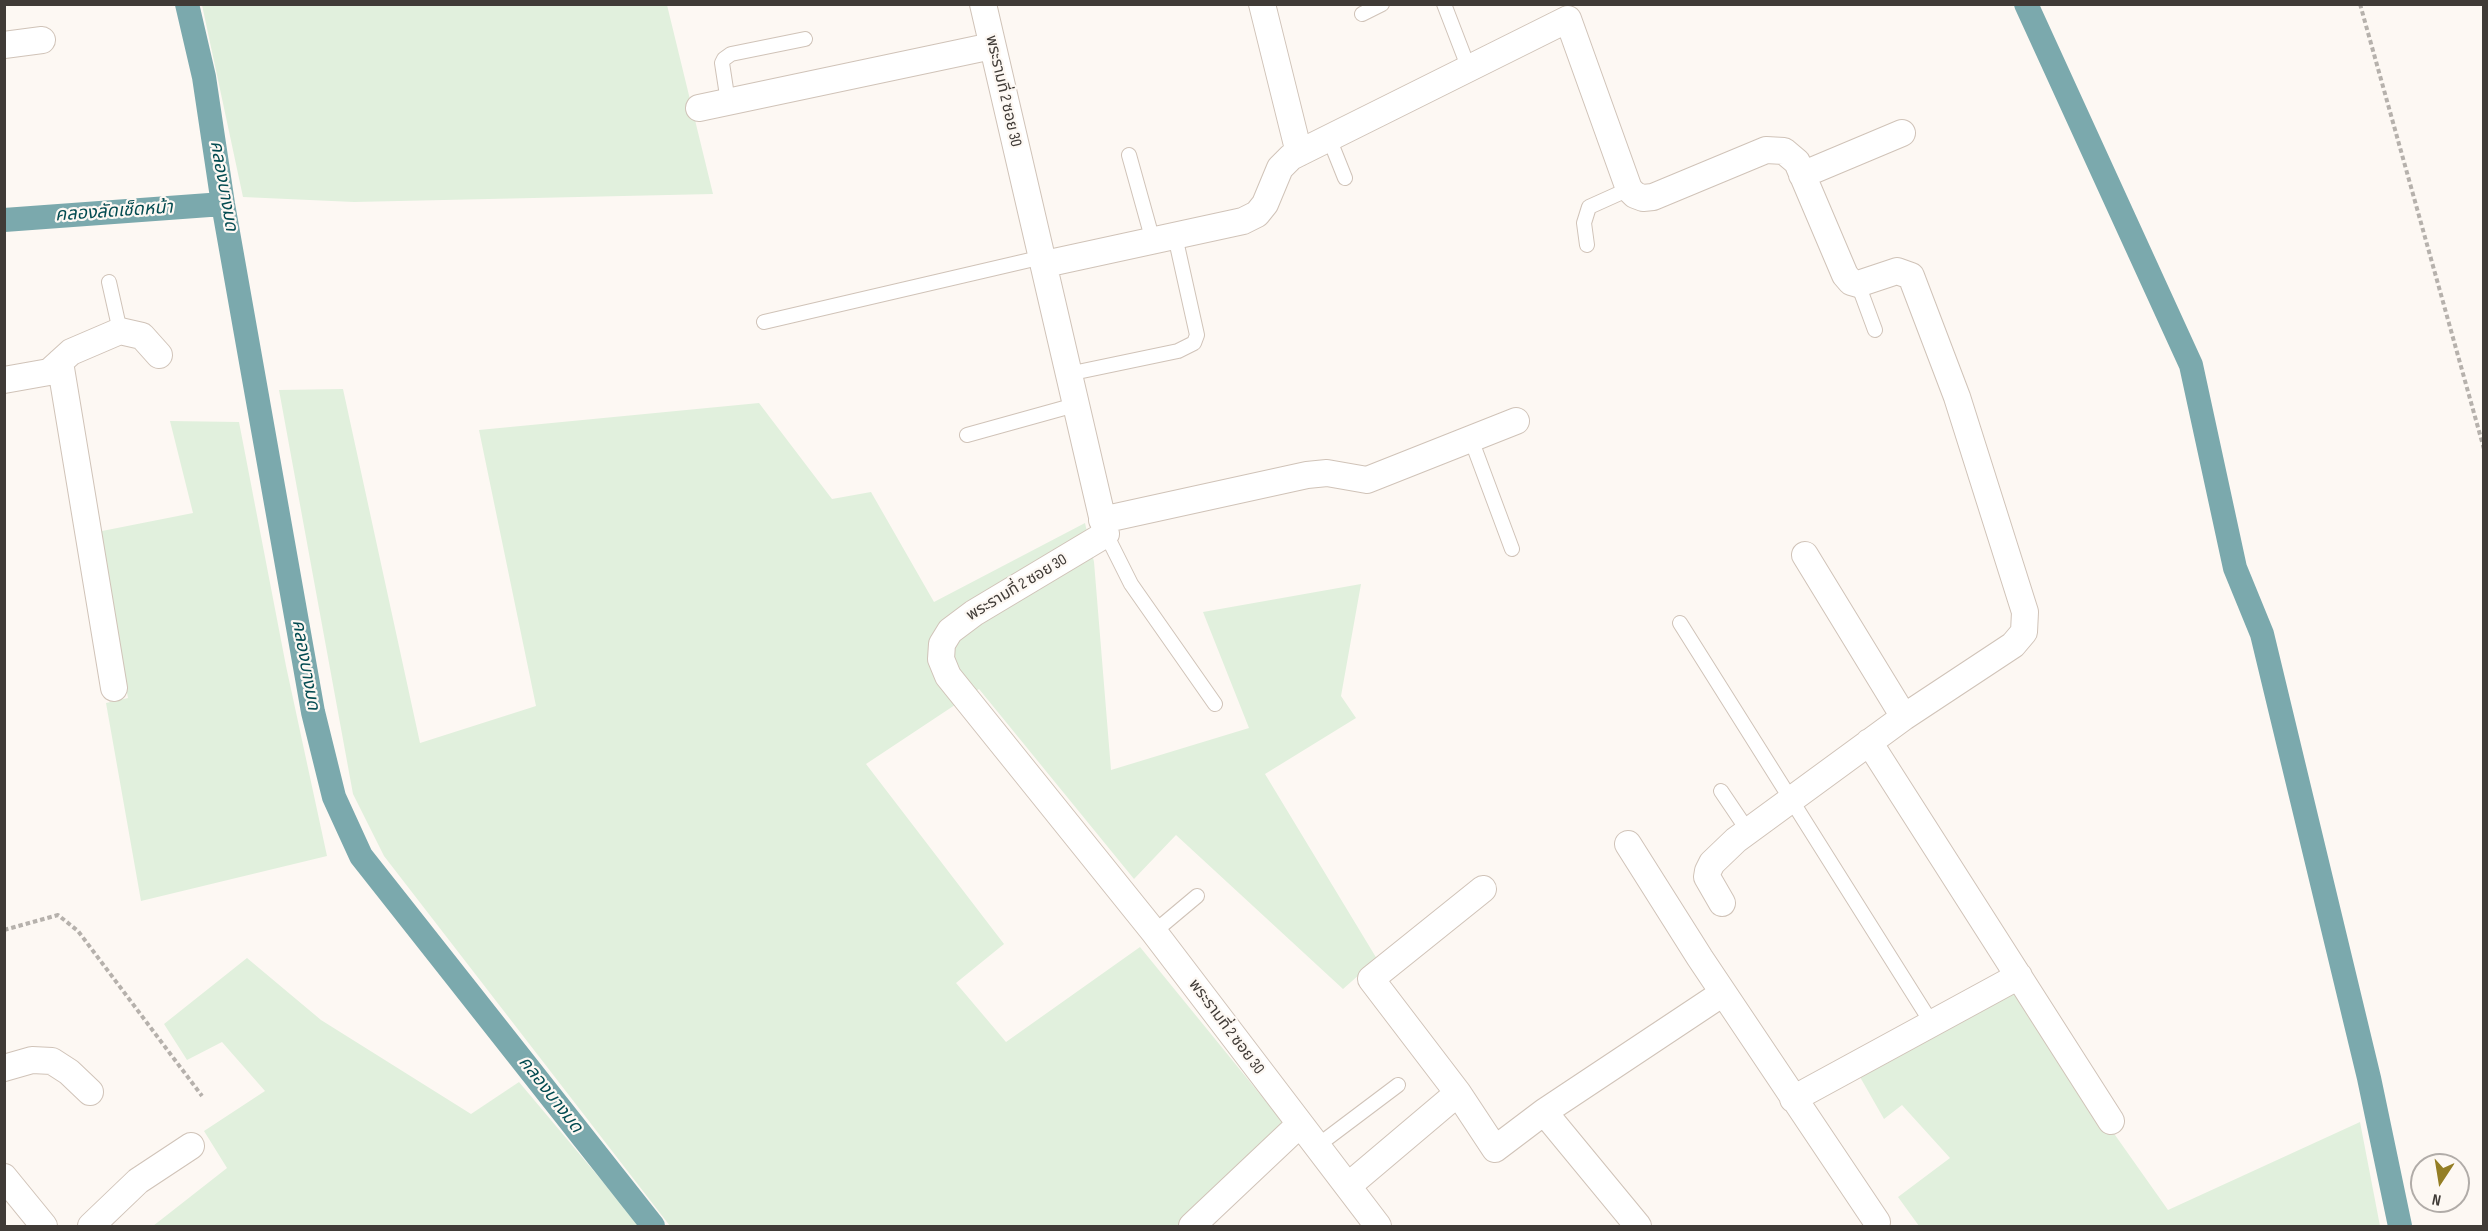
<!DOCTYPE html>
<html>
<head>
<meta charset="utf-8">
<style>
  body { margin:0 }
  #map { position:relative; width:2488px; height:1231px; overflow:hidden; background:#fdf8f3; font-family:"Sofia Sans Condensed",sans-serif }
  canvas { display:block }
  .frame { position:absolute; inset:0; border:6px solid #403b37; pointer-events:none }
  .north { position:absolute; left:2410px; top:1153px; width:60px; height:60px; box-sizing:border-box; background:#fdf8f3; border:2px solid #b1aca8; border-radius:50%; rotate:192deg; font-size:16px; font-weight:700; line-height:24px; text-align:center; color:#403b37 }
  .north::after { content:''; display:block; margin:auto; width:21px; height:27px; background:#947e25; clip-path:polygon(50% 0,100% 100%,50% 72%,0 100%) }
</style>
</head>
<body>
<div id="map">
<canvas width="2488" height="1231"></canvas>
<div class="frame"></div>
<div class="north">N</div>
</div>
<script>
const ctx = document.querySelector('canvas').getContext('2d');
ctx.lineJoin = 'round';
function fillPath(path, color) { ctx.fillStyle = color; ctx.fill(path, 'evenodd'); }
const poly = rows => new Path2D(rows.map(r => 'M' + r).join(''));
function strokePath(path, color, width, dash) { ctx.strokeStyle = color; ctx.lineWidth = width; ctx.lineCap = dash ? 'butt' : 'round'; ctx.setLineDash(dash || []); ctx.stroke(path); }
function label(font, color, halo, rows, align = 'center') {
  ctx.font = font + ' "Sofia Sans Condensed","Noto Sans Thai",sans-serif'; ctx.lineWidth = 4.5; ctx.setLineDash([]); ctx.textBaseline = 'middle'; ctx.strokeStyle = halo; ctx.fillStyle = color; for (const [text, x, y, turn = 0] of rows) {
    ctx.save(); ctx.translate(x, y); ctx.rotate((+turn || 0) * Math.PI / 180); ctx.textAlign = isNaN(turn) ? turn : align; if (halo) ctx.strokeText(text, 0, 0); ctx.fillText(text, 0, 0); ctx.restore();
  }
}
const green = poly([
  [202,5,667,5,713,194,354,202,243,197],
  [343,389,420,743,536,706,479,430,759,403,832,499,871,492,934,602,1085,523,1094,562,1111,770,1249,728,1203,612,1361,584,1341,696,1356,718,1265,774,1377,959,1343,989,1176,835,1134,879,979,689,866,764,1004,944,956,983,1006,1042,1140,947,1286,1126,1182,1226,670,1226,384,856,353,794,279,390],
  [170,421,239,422,286,666,327,856,141,901,106,703,128,698,97,532,193,513],
  [247,958,321,1020,471,1114,519,1082,640,1226,153,1226,227,1168,204,1131,265,1091,222,1042,187,1060,164,1024],
  [2014,992,2168,1210,2360,1122,2380,1226,1919,1226,1898,1197,1950,1158,1902,1105,1884,1119,1860,1077]
]);
const canal = poly([
  [187,4,204,77,223,204,313,712,334,797,361,856,653,1226],
  [2026,4,2191,365,2235,568,2262,634,2369,1078,2400,1226],
  [4,220,223,204]
]);
const path = poly([
  [2360,4,2484,449],
  [4,930,58,915,78,931,202,1096]
]);
const service = poly([
  [1444,4,1469,69],
  [1362,14,1382,4],
  [728,102,722,63,724,59,731,54,805,39],
  [1329,138,1345,178],
  [1129,155,1153,241],
  [1587,245,1584,223,1589,207,1629,189],
  [109,282,120,331],
  [1858,284,1875,330],
  [764,322,1043,257],
  [1068,374,1178,351,1194,343,1197,335,1175,236],
  [967,435,1075,405],
  [1471,439,1512,549],
  [1106,534,1131,584,1215,704],
  [1680,623,1931,1022],
  [1721,791,1748,831],
  [1154,932,1197,896],
  [1317,1146,1398,1085]
]);
const minor = poly([
  [983,4,1106,534,974,613,950,631,942,644,941,659,948,676,1154,932,1378,1226],
  [1262,4,1299,153],
  [4,45,42,40],
  [699,108,992,46],
  [1802,175,1902,133],
  [1045,264,1243,221,1257,214,1265,204,1280,168,1291,157,1568,19,1629,189,1635,195,1643,198,1653,197,1766,150,1784,151,1797,162,1845,275,1851,282,1858,284,1897,271,1911,276,1957,397,2025,612,2024,632,2013,645,1904,717,1736,840,1712,863,1708,871,1707,877,1722,903],
  [60,362,114,688],
  [4,380,49,372,71,352,120,331,142,336,159,355],
  [1102,520,1307,475,1327,473,1367,480,1516,421],
  [1805,555,1904,717],
  [1869,742,2111,1121],
  [1628,844,1700,958,1877,1222],
  [4,1068,32,1060,52,1061,69,1072,90,1092],
  [1458,1093,1495,1149,1544,1112,1638,1226],
  [1793,1099,2019,976],
  [1544,1112,1723,993],
  [4,1177,44,1226],
  [1348,1186,1458,1093,1371,979,1483,889],
  [91,1226,138,1181,191,1146],
  [1192,1226,1300,1124]
]);
const streetNames = [
  ["พระรามที่ 2 ซอย 30",1003,91,77],
  ["พระรามที่ 2 ซอย 30",1017,588,-31],
  ["พระรามที่ 2 ซอย 30",1226,1027,53]
];
const waterNames = [
  ["คลองบางมด",223,186,80],
  ["คลองลัดเช็ดหน้า",114,212,-4],
  ["คลองบางมด",305,665,80],
  ["คลองบางมด",550,1095,52]
];
fillPath(green, '#e1f0dd');
strokePath(canal, '#7ba9ad', 24);
strokePath(service, '#d0c3b8', 16);
strokePath(minor, '#d0c3b8', 28);
strokePath(path, '#b6b1ac', 4, [4.5, 3]);
strokePath(service, '#fff', 14);
strokePath(minor, '#fff', 26);
label('16px', '#403b37', '#fdf8f3', streetNames);
label('italic 18px', '#034b51', '#fdf8f3', waterNames);
</script>
</body>
</html>
